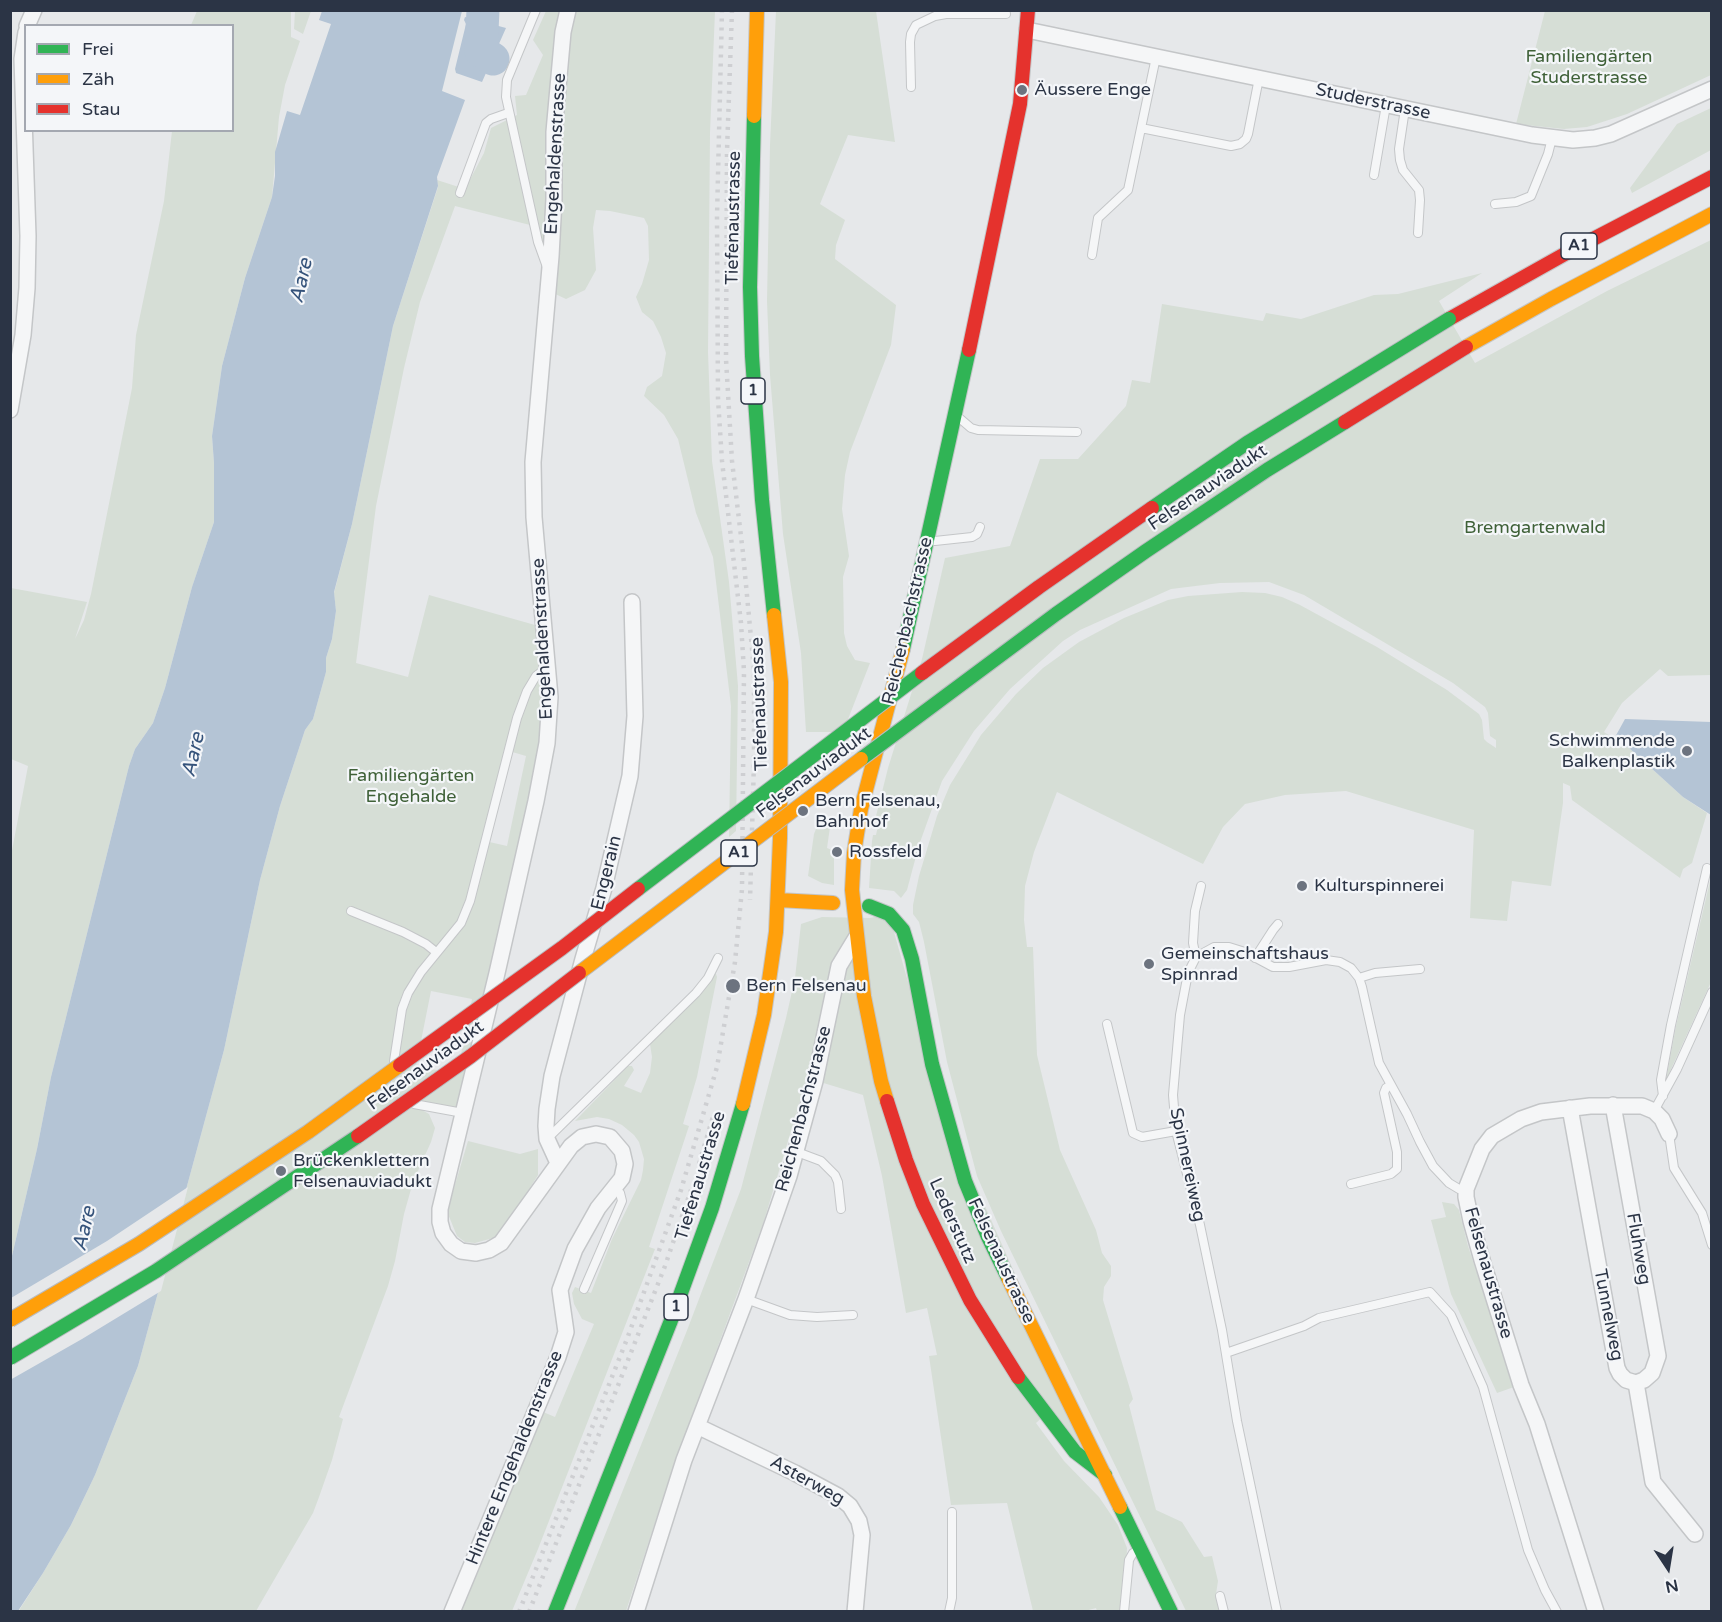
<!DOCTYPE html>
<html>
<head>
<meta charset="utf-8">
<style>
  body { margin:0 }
  #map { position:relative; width:1722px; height:1622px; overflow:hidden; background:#e6e8ea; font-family:"Varela Round",sans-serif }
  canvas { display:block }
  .frame { position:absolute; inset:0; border:12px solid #2b3445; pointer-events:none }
  .legend { position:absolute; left:24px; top:24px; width:210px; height:108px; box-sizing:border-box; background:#f4f6f9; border:2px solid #a4a8b1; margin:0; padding:8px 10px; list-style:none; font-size:18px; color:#2b3445 }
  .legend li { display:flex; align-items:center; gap:12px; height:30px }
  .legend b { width:30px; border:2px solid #a4a8b1 }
  .north { position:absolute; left:1638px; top:1538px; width:60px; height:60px; -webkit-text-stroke:4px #f4f6f9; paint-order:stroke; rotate:168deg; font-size:16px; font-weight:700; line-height:24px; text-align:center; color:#2b3445 }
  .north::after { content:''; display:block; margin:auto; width:21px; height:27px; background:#2b3445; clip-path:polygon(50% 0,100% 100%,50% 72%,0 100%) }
</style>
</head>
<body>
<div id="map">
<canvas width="1722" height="1622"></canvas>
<div class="frame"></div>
<ul class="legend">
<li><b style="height:8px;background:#30b455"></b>Frei</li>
<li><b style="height:8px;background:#ff9f0a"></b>Zäh</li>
<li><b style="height:8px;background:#e5322d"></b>Stau</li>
</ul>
<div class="north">N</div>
</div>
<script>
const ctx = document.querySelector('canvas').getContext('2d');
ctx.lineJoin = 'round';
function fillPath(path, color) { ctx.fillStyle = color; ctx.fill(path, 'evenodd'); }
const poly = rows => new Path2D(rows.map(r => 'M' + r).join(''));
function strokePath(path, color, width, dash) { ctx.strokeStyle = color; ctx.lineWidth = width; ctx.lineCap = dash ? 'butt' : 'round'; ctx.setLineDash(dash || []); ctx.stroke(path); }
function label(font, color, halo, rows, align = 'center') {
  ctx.font = font + ' "Varela Round",sans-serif'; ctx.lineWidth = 4.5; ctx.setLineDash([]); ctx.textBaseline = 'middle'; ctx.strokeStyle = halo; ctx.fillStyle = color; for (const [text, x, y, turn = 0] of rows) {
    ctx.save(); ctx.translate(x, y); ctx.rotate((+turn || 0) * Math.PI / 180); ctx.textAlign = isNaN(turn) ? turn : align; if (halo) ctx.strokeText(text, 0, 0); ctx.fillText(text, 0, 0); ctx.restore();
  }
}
const green = poly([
  [197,11,291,11,291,37,300,41,285,85,279,117,272,197,245,278,222,366,212,436,214,463,214,522,192,587,165,688,153,723,135,749,129,766,51,1077,37,1149,11,1260,10,861,28,766,11,759,11,588,87,602,75,639,84,620,91,594,132,388,136,335,164,201,172,131,232,130,232,26,191,25],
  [295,11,311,11,303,34,294,29],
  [546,11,567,11,563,32,555,125,564,32,568,11,715,11,710,133,708,352,712,461,729,582,738,686,736,831,729,837,731,706,713,557,696,513,678,439,664,415,644,396,647,387,662,376,666,353,661,337,653,321,642,312,636,297,642,284,649,260,648,226,644,218,610,211,596,210,593,228,596,270,585,290,566,299,551,292,555,199,554,142,552,247,541,246,534,226,455,206,420,302,404,368,376,506,356,663,408,677,429,595,535,625,545,625,548,671,546,672,548,672,550,697,546,743,536,801,466,1112,412,1103,398,1096,392,1082,403,1010,409,994,421,972,437,951,420,972,408,993,402,1009,391,1082,397,1096,429,1114,435,1128,431,1142,413,1182,404,1214,395,1261,388,1286,339,1417,343,1419,332,1460,319,1497,313,1513,256,1611,18,1612,43,1573,71,1525,95,1475,138,1366,224,1050,260,880,280,806,305,730,313,719,326,672,326,658,332,639,336,611,334,593,352,524,393,326,438,187,437,180,465,189,484,153,491,128,517,115,515,96,526,95,543,55,533,40],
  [533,682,518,718,509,751,526,756,507,846,485,841,470,901,462,923,452,937,443,945,461,922,469,901,516,718,527,691],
  [431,991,472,999,457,1074,416,1066],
  [776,11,876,11,895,142,848,135,820,204,845,220,836,245,835,259,896,305,891,345,850,452,845,475,842,509,849,556,843,577,844,633,847,646,855,660,870,663,843,732,806,732,801,653,783,534,770,375,767,301,770,145],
  [1545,11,1711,11,1711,75,1627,114,1587,127,1564,129,1516,124],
  [1711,108,1711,150,1632,193,1630,188,1677,124],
  [1711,240,1711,675,1668,676,1660,669,1622,703,1604,732,1629,748,1683,797,1707,813,1692,863,1683,869,1680,878,1572,800,1570,786,1563,783,1563,803,1551,886,1512,881,1507,921,1470,918,1474,830,1346,791,1285,795,1245,804,1223,827,1203,864,1057,792,1034,852,1025,886,1024,920,1027,947,1033,947,1037,1055,1060,1150,1096,1230,1102,1253,1111,1266,1111,1276,1104,1287,1103,1300,1133,1399,1129,1405,1156,1510,1182,1522,1204,1557,1212,1556,1218,1581,1216,1594,1219,1611,1186,1611,1001,1231,977,1176,947,1062,924,942,919,922,913,914,913,905,919,876,937,816,950,785,981,735,1016,694,1043,668,1079,642,1124,618,1168,600,1188,596,1242,592,1265,593,1282,597,1300,605,1377,647,1447,690,1479,714,1482,720,1484,739,1487,742,1496,748,1496,740,1490,736,1488,713,1485,707,1453,683,1304,595,1269,582,1220,583,1171,589,1080,630,1063,641,1010,689,974,731,942,781,919,845,907,890,901,898,894,891,869,888,872,841,873,835,876,835,880,817,876,816,888,768,922,659,945,558,1010,546,1040,459,1078,459,1126,406,1132,380,1150,383,1162,304,1263,321,1266,313,1301,319,1374,295,1398,294,1482,273,1439,301,1475,363,1607,291],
  [826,814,830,827,827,848,834,851,834,885,822,883,808,876,814,834,821,816],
  [1711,877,1711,982,1666,1080,1676,1026],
  [889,914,946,1118,1104,1475,1045,1415,1036,1423,1064,1461,1099,1497,1118,1525,1127,1548,1124,1611,1097,1611,1096,1608,1085,1611,1033,1611,1007,1503,951,1505,929,1356,937,1355,927,1308,906,1313,882,1176,863,1095,807,1078,763,1224,672,1471,626,1611,574,1612,686,1333,741,1189,786,1018,795,978,801,924,822,917,870,918],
  [713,974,716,974,717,977,697,1077,683,1124,689,1126,649,1247,655,1249,538,1549,512,1611,452,1612,536,1409,555,1417,594,1324,582,1319,574,1304,572,1293,575,1287,591,1293,612,1239,641,1180,643,1170,644,1159,639,1142,634,1135,622,1125,609,1119,597,1117,575,1121,628,1066,632,1066,634,1070,624,1086,641,1093,650,1073,652,1057,650,1044,703,991],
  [468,1141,520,1154,538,1149,538,1175,503,1231,493,1238,475,1243,465,1242,457,1236,448,1214,449,1205],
  [1442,1202,1454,1204,1459,1210,1468,1246,1514,1387,1497,1393,1451,1294,1431,1220,1446,1217]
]);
const water = poly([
  [322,11,462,11,442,91,465,100,437,177,438,186,393,326,352,524,334,592,336,611,332,639,326,658,326,672,313,719,305,730,280,806,260,880,224,1050,138,1366,95,1475,71,1525,43,1573,18,1611,11,1612,11,1260,37,1149,51,1077,129,766,135,749,153,723,165,688,192,587,214,522,214,463,212,436,222,366,245,278,272,197,275,176,275,152,287,111,300,115,331,24,319,20],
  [465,17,506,28,482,82,456,73,455,69,466,24,464,20],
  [1625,719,1711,722,1711,815,1683,797,1629,748,1614,739]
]);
const pier = poly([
  [188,1187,161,1291,82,1339,10,1380,11,1298,107,1241]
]);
const river = poly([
  [483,10,481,51,493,59]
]);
const lane = poly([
  [536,10,507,80,506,97,538,242,547,267],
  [911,87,910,42,911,34,916,25,935,16,946,14,1006,14],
  [1405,109,1399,149,1400,160,1403,170,1419,190,1420,200,1418,233],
  [1141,128,1231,146,1240,144,1246,139,1248,134,1259,78],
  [1374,175,1386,105],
  [460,193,486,123,491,119,508,113],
  [1495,204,1516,202,1531,196,1548,154,1552,138],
  [1092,255,1098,218,1128,190,1156,57],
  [957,416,971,428,978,430,1077,432],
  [930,540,935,541,972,537,977,534,980,527],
  [351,911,403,932,426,944,436,952],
  [1196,957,1193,943,1195,911,1201,886],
  [1255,958,1273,930,1278,924],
  [1359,978,1375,973,1420,969],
  [1107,1024,1133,1133,1142,1137,1176,1131],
  [394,1061,402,1009,408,993,421,972,461,923,470,901,517,718,527,691,536,676,540,673,548,672],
  [1663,1096,1661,1080,1671,1025,1707,868],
  [414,1104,463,1113],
  [1654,1111,1677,1069,1712,992],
  [1669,1134,1674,1168,1702,1213,1712,1245],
  [548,1138,696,993,708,978,718,958],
  [797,1152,821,1161,835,1175,838,1182,841,1209],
  [1351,1184,1391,1174,1397,1169,1397,1152,1384,1093,1386,1088,1391,1085],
  [584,1289,622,1201,620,1193,615,1188],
  [746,1299,790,1315,817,1317,853,1315],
  [1226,1353,1304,1326,1319,1318,1430,1292,1451,1315,1483,1387,1528,1550,1545,1590,1557,1612],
  [1220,1596,1224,1612],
  [949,1612,952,1598,952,1512],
  [1124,1612,1129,1560,1133,1553,1139,1550],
  [1277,1612,1237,1421,1222,1330,1200,1225,1176,1131,1173,1095,1180,1015,1188,973,1196,957,1214,947,1229,947,1245,952,1273,967,1289,967,1326,960,1340,962,1351,968,1359,978,1362,987,1379,1063,1407,1114,1420,1142,1433,1166,1449,1183,1459,1189,1466,1189]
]);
const street = poly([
  [27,26,34,10],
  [1027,30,1532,135,1573,140,1595,138,1611,134,1712,89],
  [10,410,23,335,27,288,28,236,22,59,26,32],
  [1613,1105,1658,1356,1652,1373,1644,1380,1636,1383],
  [1570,1108,1617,1368,1620,1374,1626,1380,1636,1383,1653,1482,1695,1534],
  [558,1163,547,1139,546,1126,547,1109,552,1076,583,959,604,888,630,776,635,716,632,602],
  [697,1426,795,1473,838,1496,850,1506,859,1521,862,1535,855,1612],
  [452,1612,558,1357,566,1332,560,1290,575,1249,598,1208,622,1178,625,1164,622,1151,610,1137,596,1134,582,1137,571,1146,501,1243,489,1250,476,1253,461,1251,451,1244,443,1233,440,1222,440,1209,497,973,536,801,547,743,550,697,534,517,533,462,551,256,554,199,554,132,563,32,568,10],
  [636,1612,684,1460,746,1299,789,1176,815,1081,839,966,856,938],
  [1596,1612,1537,1424,1521,1385,1482,1260,1471,1221,1466,1197,1466,1189,1482,1149,1492,1136,1521,1119,1541,1112,1590,1106,1642,1106,1654,1111,1662,1119,1669,1134]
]);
const fast = poly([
  [754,116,750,287,752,356,762,500,774,615],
  [903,649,969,350],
  [869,906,889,914,903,930,912,959,932,1064,965,1181,988,1237,1008,1278],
  [1018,1377,1075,1452,1105,1475],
  [1120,1507,1171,1612],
  [555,1612,670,1323,712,1208,743,1104]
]);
const slow = poly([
  [754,116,757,10],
  [1466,347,1551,299,1712,214],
  [778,900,833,903],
  [887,1101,881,1081,864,996,852,890,854,853,861,809,903,649],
  [743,1104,764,1015,776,932,780,838,781,682,774,615],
  [1008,1278,1120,1507]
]);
const jam = poly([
  [1449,319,1572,250,1712,177],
  [969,350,1020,104,1028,10],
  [887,1101,906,1160,923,1204,970,1300,1018,1377]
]);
const rail = poly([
  [732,10,727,151,726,359,732,461,743,553,754,670,754,762,750,900],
  [699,1164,714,1113],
  [519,1612,627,1339,681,1190,717,1067,735,962,742,889,744,671,741,623,722,461,718,399,717,217,722,10],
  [529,1612,665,1266,691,1190]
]);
const fastBridge = poly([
  [1152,508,1247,443,1449,319],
  [861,759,1056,614,1146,551,1267,470,1345,422],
  [638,889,922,673],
  [10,1358,156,1271,358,1136]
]);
const slowBridge = poly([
  [579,973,861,759],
  [10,1320,139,1244,308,1132,400,1065]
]);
const jamBridge = poly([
  [1345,422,1466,347],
  [922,673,1039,587,1152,508],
  [400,1065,562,948,638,889],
  [358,1136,471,1056,579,973]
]);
const markers = [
  [1022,90,6,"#6c737f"],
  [1687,751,6,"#6c737f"],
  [803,811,6,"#6c737f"],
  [837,852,6,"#6c737f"],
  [1302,886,6,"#6c737f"],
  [1149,964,6,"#6c737f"],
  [733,986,8,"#6c737f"],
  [281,1171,6,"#6c737f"]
];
const shields = [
  [1579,246,36],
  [753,391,24],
  [739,853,36],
  [676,1307,24]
];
const shieldNames = [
  ["A1",1579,246],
  ["1",753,391],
  ["A1",739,853],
  ["1",676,1307]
];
const parkNames = [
  ["Familiengärten",1589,57],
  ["Studerstrasse",1589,78],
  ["Bremgartenwald",1535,528],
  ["Familiengärten",411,776],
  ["Engehalde",411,797]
];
const poiNames = [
  ["Äussere Enge",1034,90],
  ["Schwimmende",1675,741,"right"],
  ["Balkenplastik",1675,762,"right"],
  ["Bern Felsenau,",815,801],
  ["Bahnhof",815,822],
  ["Rossfeld",849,852],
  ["Kulturspinnerei",1314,886],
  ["Gemeinschaftshaus",1161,954],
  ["Spinnrad",1161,975],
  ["Bern Felsenau",746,986],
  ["Brückenklettern",293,1161],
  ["Felsenauviadukt",293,1182]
];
const streetNames = [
  ["Studerstrasse",1373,102,12],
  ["Engehaldenstrasse",556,154,-87],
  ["Tiefenaustrasse",734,218,-89],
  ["Felsenauviadukt",1208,488,-34],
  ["Reichenbachstrasse",908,621,-77],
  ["Engehaldenstrasse",543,639,-93],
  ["Tiefenaustrasse",760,704,-92],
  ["Felsenauviadukt",814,773,-37],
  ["Engerain",607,873,-76],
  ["Felsenauviadukt",426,1066,-36],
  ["Reichenbachstrasse",804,1109,-75],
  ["Spinnereiweg",1187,1165,78],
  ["Tiefenaustrasse",701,1176,-73],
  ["Lederstutz",952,1221,66],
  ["Fluhweg",1638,1249,80],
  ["Felsenaustrasse",1001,1261,65],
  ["Felsenaustrasse",1488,1273,74],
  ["Tunnelweg",1608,1315,79],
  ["Hintere Engehaldenstrasse",515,1458,-68],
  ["Asterweg",807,1481,29]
];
const waterNames = [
  ["Aare",302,281,-77],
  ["Aare",194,755,-77],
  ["Aare",85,1229,-77]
];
fillPath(green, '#d6ded6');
fillPath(water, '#b4c4d5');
fillPath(pier, '#e6e8ea');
strokePath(river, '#b4c4d5', 33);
strokePath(lane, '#c4c6c8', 10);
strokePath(street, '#c4c6c8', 18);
strokePath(fast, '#c4c6c8', 16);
strokePath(slow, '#c4c6c8', 16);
strokePath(jam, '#c4c6c8', 16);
strokePath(lane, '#f5f6f7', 8);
strokePath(street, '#f5f6f7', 15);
strokePath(fast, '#30b455', 14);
strokePath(slow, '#ff9f0a', 14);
strokePath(jam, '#e5322d', 14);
strokePath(rail, '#cecfd2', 4.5, [3, 6]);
strokePath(fastBridge, '#b8bbbf', 16, []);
strokePath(slowBridge, '#b8bbbf', 16, []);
strokePath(jamBridge, '#b8bbbf', 16, []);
strokePath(fastBridge, '#30b455', 14);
strokePath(slowBridge, '#ff9f0a', 14);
strokePath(jamBridge, '#e5322d', 14);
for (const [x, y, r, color] of markers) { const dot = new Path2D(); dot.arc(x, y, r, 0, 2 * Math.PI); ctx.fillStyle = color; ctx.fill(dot); strokePath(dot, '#f4f6f9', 2); }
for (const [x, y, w] of shields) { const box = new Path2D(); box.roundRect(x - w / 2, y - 13, w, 26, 4.5); ctx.fillStyle = '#f4f6f9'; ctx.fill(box); strokePath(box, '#2b3445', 1.5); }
label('bold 16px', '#2b3445', null, shieldNames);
label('18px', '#3f6138', '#f4f6f9', parkNames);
label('18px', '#2b3445', '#f4f6f9', poiNames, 'left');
label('18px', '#2b3445', '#f4f6f9', streetNames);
label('italic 20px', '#34527a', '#f4f6f9', waterNames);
</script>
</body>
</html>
